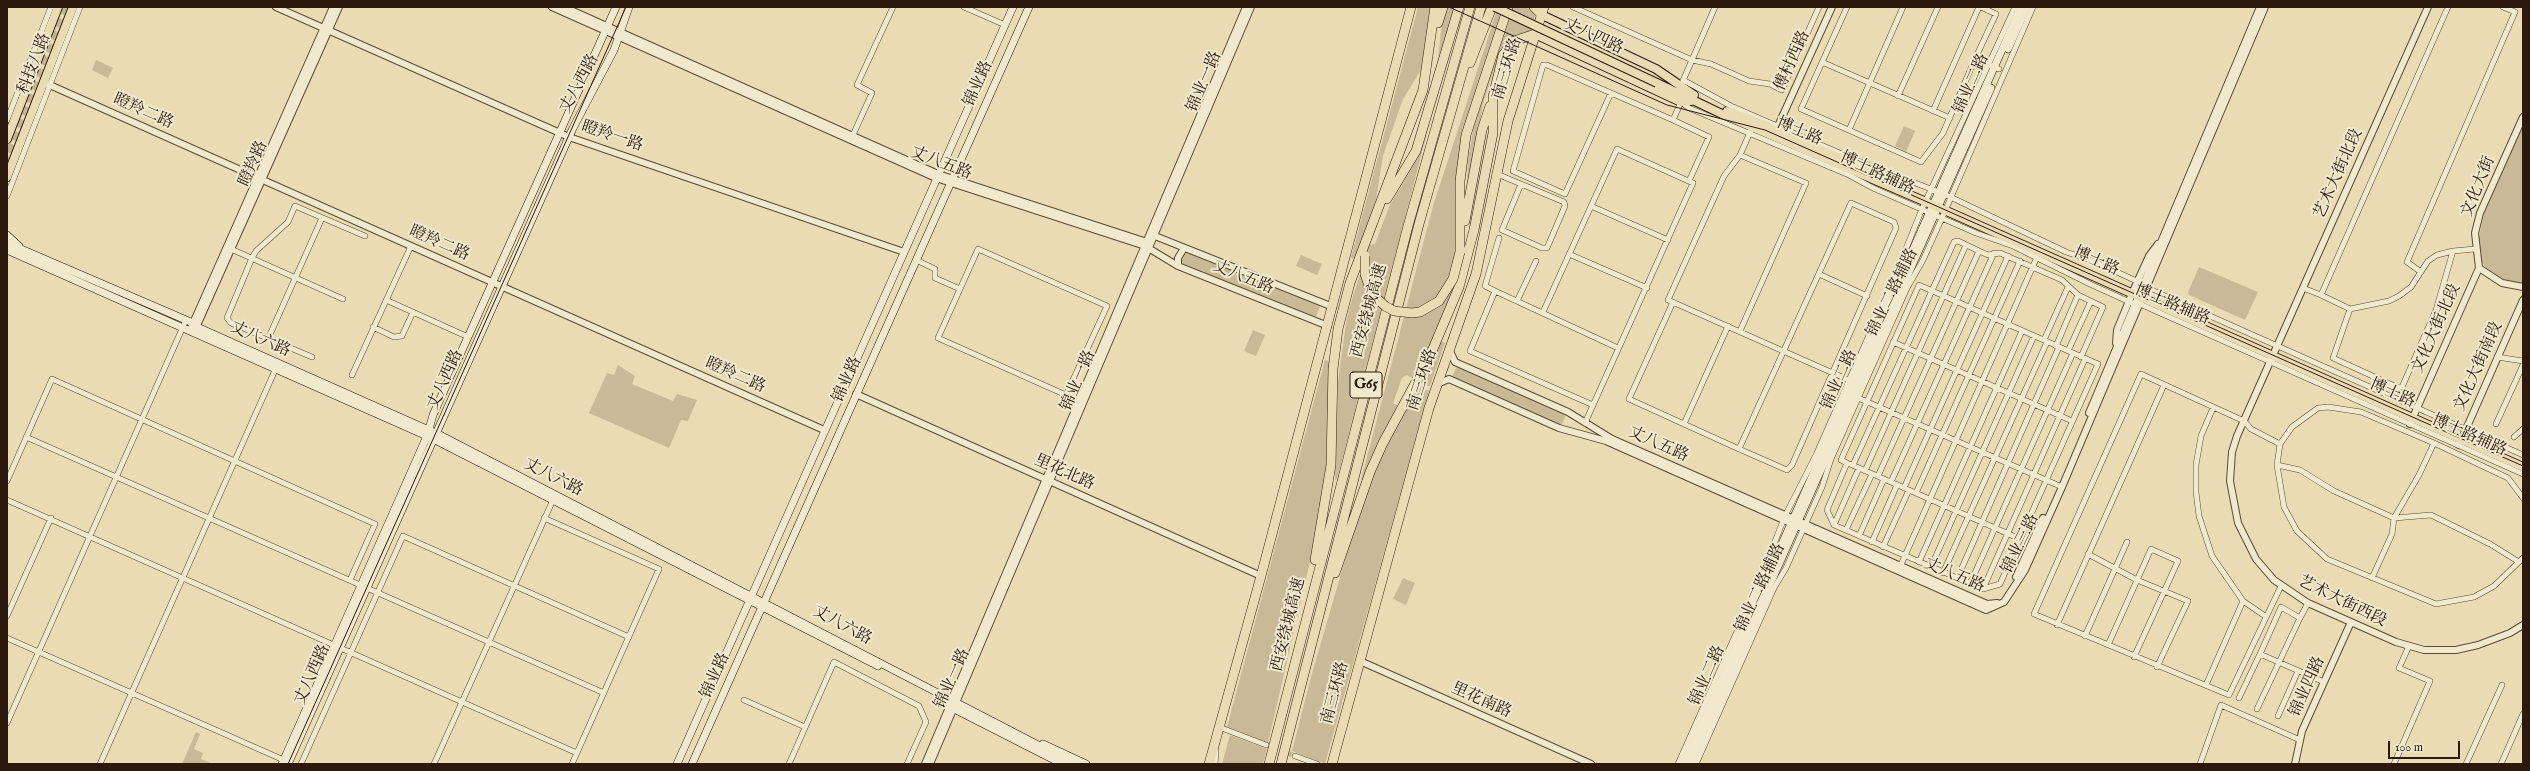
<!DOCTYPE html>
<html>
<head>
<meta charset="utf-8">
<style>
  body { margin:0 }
  #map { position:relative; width:2530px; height:771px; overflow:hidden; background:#e9dbb3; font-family:"IM FELL English",serif }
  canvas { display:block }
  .frame { position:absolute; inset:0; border:8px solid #2b190d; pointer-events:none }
  .scale { position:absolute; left:2388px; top:741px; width:72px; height:18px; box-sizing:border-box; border:2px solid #2b190d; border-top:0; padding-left:5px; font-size:12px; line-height:14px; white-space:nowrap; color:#2b190d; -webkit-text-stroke:3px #f1e8ce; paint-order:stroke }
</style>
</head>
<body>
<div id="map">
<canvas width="2530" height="771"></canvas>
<div class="frame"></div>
<div class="scale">100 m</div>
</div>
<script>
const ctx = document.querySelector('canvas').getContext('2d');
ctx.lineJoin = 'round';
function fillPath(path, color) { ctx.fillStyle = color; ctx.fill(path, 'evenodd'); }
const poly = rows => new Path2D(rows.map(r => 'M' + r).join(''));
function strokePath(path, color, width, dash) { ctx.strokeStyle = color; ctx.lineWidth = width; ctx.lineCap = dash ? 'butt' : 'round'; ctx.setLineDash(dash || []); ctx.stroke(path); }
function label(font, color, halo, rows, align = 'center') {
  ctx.font = font + ' "IM FELL English","Noto Serif SC",serif'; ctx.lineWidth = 4; ctx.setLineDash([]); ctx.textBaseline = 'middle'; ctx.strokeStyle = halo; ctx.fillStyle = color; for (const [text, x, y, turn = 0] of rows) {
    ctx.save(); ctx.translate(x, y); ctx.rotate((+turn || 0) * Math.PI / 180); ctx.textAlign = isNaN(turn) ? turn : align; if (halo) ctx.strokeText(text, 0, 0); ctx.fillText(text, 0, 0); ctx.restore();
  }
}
const green = poly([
  [1418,7,1431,7,1421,70,1403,99,1383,156,1376,200,1356,259,1351,258],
  [1446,7,1455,7,1438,59,1442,22],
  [1498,7,1504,7,1464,135,1464,263,1436,338,1445,343,1430,386,1426,386,1407,375,1402,378,1393,403,1400,407,1364,478,1361,480,1433,206],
  [1513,7,1530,7,1535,15,1530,31,1518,34,1509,39,1498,58,1483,104,1467,195,1468,160,1474,125],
  [96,60,113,68,108,78,92,70],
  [2523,125,2523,284,2519,284,2502,280,2487,270,2481,261,2478,243,2484,213],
  [1904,126,1915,131,1906,152,1895,146],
  [1427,133,1337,479,1335,480,1338,382,1346,323,1351,303,1369,245,1375,244,1389,207,1417,159],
  [1185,252,1320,306,1316,317,1180,263],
  [1301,255,1322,264,1317,275,1296,266],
  [2199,267,2258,292,2245,320,2189,295,2188,292],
  [1253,330,1265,335,1256,356,1244,351],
  [1325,360,1330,361,1328,468,1316,536,1268,743,1227,727],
  [618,365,635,376,632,384,673,401,677,394,697,400,688,421,681,420,669,448,589,413,607,373,614,375],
  [1457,366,1566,415,1561,426,1452,377],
  [1418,386,1429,391,1325,764,1292,751,1311,677,1361,505,1377,463],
  [1403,578,1415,583,1406,605,1393,599],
  [196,732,200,734,194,749,203,753,201,759,213,764,182,764],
  [1230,735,1267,749,1263,764,1222,764]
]);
const minorTunnel = poly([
  [1266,745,1295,756]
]);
const trunkTunnel = poly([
  [7,152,64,7],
  [7,166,13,150]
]);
const minor = poly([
  [964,7,1005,25],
  [1573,7,1692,60,1715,7],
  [1847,7,1801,109,1921,162,1943,133,1975,59,1999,69],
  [1975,59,1996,14,1981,7],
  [1822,62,1950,118],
  [1683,80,1731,106,1858,161,1944,194,2066,252,2093,261,2143,284,2147,288,2523,455],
  [1682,83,1692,60,1711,64,1749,81,1770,84,1782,90,1819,7],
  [1611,93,1565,194,1513,171,1543,65,1547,65,1611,93,1673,120,1681,102,1689,108,1849,175,1873,188,1976,233,2013,246,2090,284,2134,304,2140,304,2523,474],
  [1898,96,1938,7],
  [1933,111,1979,7],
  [7,120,51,7],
  [1673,120,1709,137,1689,181],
  [1751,130,1740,155,1724,176,1668,300,1851,381],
  [1849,130,1903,7],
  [853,135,872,93,857,85,893,7],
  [1740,155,1806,183,1740,331],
  [1497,174,1521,184,1502,230,1542,248,1547,248,1565,206,1564,202,1521,184],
  [7,196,80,7],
  [1591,206,1668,240],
  [1499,238,1485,286,1495,291,1470,351,1593,405],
  [231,249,343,299],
  [1979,251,1988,255,2000,253,2062,280,2078,295,2103,307,2081,357],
  [1569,254,1647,288],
  [916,260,935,269,935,278,960,289,978,249,1107,306,1066,395,938,338,960,289],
  [2421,272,2407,262,2515,12,2503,7],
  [1819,274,1867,296],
  [1919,285,2098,364,2000,584,1983,589,1834,525,1827,510,1847,463,1841,460,1919,285],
  [2303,288,2321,295,2448,7],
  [1495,291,1618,348],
  [2321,295,2350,309,2333,358,2399,388,2402,387,2436,310,2453,251],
  [386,300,466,336],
  [1517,301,1536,261],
  [1673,302,1629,399,1739,449,1851,203,1894,222,1896,228,1792,465,1787,470,1739,449],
  [2350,309,2389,301,2399,296,2411,287,2428,261,2437,255,2453,251,2475,249],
  [1543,312,1617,149,1693,183,1585,423],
  [373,327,394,337,402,336,413,312],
  [268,339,322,218],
  [2044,340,2068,287],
  [1893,342,2072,421],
  [2056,346,2078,295],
  [2068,351,2091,301],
  [312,357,231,323,227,318,252,258,256,251,288,222,295,206,365,236],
  [2497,357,2523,361],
  [352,375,411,246],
  [1856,397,2062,487],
  [2213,408,2201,436,2196,465,2196,492,2199,516,2212,556,2243,601,2265,616],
  [1684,424,1728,326],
  [2496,424,2523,365],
  [26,437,604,693],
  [2514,437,2523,429],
  [2280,444,2251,429,2244,421,2141,374,2034,614,2229,695,2281,586],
  [1850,464,2020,539],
  [1853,465,1954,242,1958,241,1979,251,1878,476],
  [2277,465,2300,470,2334,491,2394,518,2431,515,2490,544,2519,562],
  [1865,471,1966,245],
  [7,481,52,379,375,524,350,580],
  [1891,482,1994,253],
  [1904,488,2008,256],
  [1916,493,2020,261],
  [2523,498,2508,478,2434,443,2361,412,2328,407,2318,408,2292,427,2280,444,2277,465,2284,507,2297,531,2327,559,2436,604,2474,597,2494,586,2523,558],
  [7,500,577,753],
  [544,518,659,569,572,764],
  [1834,525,1859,468],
  [1846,530,1872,474],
  [1859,536,1884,479],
  [1872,542,1897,485],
  [1883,547,1909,490],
  [2088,554,2137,580,2188,601,2157,667],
  [1919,562,2022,331],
  [1900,567,2037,257],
  [1931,567,2034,336],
  [1943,573,2047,342],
  [2372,578,2392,534,2394,518,2419,475,2434,443],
  [1957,579,2059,347],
  [1970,584,2073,353],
  [1983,589,2085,359],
  [7,616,51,518],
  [2300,618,2308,603],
  [2057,625,2164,385],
  [2085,636,2127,542],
  [7,638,286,761],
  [2108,645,2151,549,2178,561,2134,657],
  [2206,685,2243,601],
  [2239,698,2260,654,2324,682],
  [744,700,805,727],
  [2257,709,2300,618,2281,607,2260,654],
  [2278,716,2298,671],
  [7,723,186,320],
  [1219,727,1266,745],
  [1295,756,1317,764],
  [100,764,276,368],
  [301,764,403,536,629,637],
  [434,764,553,500],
  [789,764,834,662,919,706,926,722,907,764],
  [1215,764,1216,751],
  [1678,764,1759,582,1785,516,1816,455,1893,281,1922,209,2015,7],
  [1696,764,1774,588,1786,568,1822,487,1831,459,1907,288,1923,260,1942,218,2033,7],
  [2200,764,2221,705,2300,740],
  [2394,764,2430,681,2399,668,2409,646],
  [2466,764,2502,685],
  [2501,764,2523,714]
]);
const tertiary = poly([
  [276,7,569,137,904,252],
  [552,7,936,178,1145,246,1178,266,1328,326],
  [564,7,938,174,1147,242,1155,236,1333,307],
  [2428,7,2237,436,2232,452,2230,481,2238,523,2256,559,2274,580,2308,603,2396,642,2424,650,2456,650,2478,645,2510,633,2523,625],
  [43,82,824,430],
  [2523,117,2480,213,2475,233,2479,268,2502,283,2523,287],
  [1778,126,1832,7],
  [1178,266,1178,258,1184,248],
  [190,330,333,7],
  [195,330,339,7],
  [2116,343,2117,330,2134,289,2149,256,2158,244],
  [1449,349,1455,362,1568,412,1612,439,1987,604,1997,603],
  [1437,384,1449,379,1559,428,1606,441,1986,610,2004,602],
  [856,394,1261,576],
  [2089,413,2260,7],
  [2410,424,2479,268],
  [2459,445,2523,300],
  [2016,577,2043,518],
  [2004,602,2025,570,2062,487,2265,7],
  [1360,661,1591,764],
  [925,764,1246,7],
  [930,764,1251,7],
  [2295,764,2302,731,2351,622]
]);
const secondary = poly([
  [2008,49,2027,7],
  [7,235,19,246],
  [7,243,193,323,197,327,442,436,1075,764],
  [7,250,427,436,878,666],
  [946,701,951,704,954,709,1062,764],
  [1043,744,1086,764],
  [282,764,427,436,433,415,616,7],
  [288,764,573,128,614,50,629,7],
  [677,764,1013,7],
  [692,764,1029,7],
  [1684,764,2021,7],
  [1690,764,1991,88]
]);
const primary = poly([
  [1542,15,1656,69,1694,95],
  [1535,34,1681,102,1691,101],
  [1657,83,1722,114,1933,205,2523,467],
  [1727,111,1755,121,1887,179],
  [7,139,58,7],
  [7,177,73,7]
]);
const trunk = poly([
  [1209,764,1261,576,1411,7],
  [1332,764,1429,408,1476,274,1508,121,1544,7]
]);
const motorway = poly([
  [1534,7,1542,15],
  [1438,23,1443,7],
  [1470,63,1492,7],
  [1387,199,1416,151,1459,7],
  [1465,221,1482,130,1490,106],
  [1460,252,1460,181,1466,135,1508,7],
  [1315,560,1331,465,1333,369,1338,329,1350,283,1423,90,1435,7],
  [1335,573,1370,472,1383,443,1430,356,1459,287,1474,230,1493,133,1493,97,1503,55,1514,41,1535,34],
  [1269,764,1408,226,1470,7],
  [1281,764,1419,224,1481,7]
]);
const tram = poly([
  [1449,7,1667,105,1765,130,2523,466],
  [288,764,626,7]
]);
const primaryBridge = poly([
  [1495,7,1657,83]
]);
const motorwayBridge = poly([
  [1365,256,1365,274,1372,294,1385,306,1394,311,1412,313,1420,312,1439,301,1453,279,1460,252]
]);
const shields = [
  [1366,385,32]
];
const shieldNames = [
  ["G65",1366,385]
];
const streetNames = [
  ["丈八四路",1593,37,25],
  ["傅村西路",1793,61,-66],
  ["科技八路",35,64,-69],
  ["南三环路",1508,69,-73],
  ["锦业一路",1205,82,-67],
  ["丈八西路",580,84,-62],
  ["锦业路",979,84,-66],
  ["锦业二路",1972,84,-66],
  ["瞪羚二路",143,112,24],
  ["博士路",1799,132,23],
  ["瞪羚一路",612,137,19],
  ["瞪羚路",254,164,-66],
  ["丈八五路",941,164,21],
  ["博士路辅路",1877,174,25],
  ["艺术大街北段",2339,174,-66],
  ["文化大街",2479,187,-68],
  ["瞪羚二路",439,244,24],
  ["博士路",2096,262,24],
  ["丈八五路",1243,278,22],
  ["锦业二路辅路",1893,293,-64],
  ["博士路辅路",2172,305,23],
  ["西安绕城高速",1370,311,-75],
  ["文化大街北段",2437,329,-66],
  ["丈八六路",260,340,24],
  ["文化大街南段",2479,367,-66],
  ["瞪羚二路",735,376,24],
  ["丈八西路",446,380,-66],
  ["锦业路",848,380,-66],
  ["南三环路",1423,380,-72],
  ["锦业二路",1840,380,-66],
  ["锦业一路",1079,381,-67],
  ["博士路",2392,394,24],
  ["博士路辅路",2469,436,24],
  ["丈八五路",1658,445,24],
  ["里花北路",1064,473,24],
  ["丈八六路",553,478,27],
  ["锦业三路",2021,544,-64],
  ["丈八五路",1954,576,23],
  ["锦业二路辅路",1761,588,-65],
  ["艺术大街西段",2342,602,26],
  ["西安绕城高速",1289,625,-76],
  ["丈八六路",842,626,28],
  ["丈八西路",313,675,-66],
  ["锦业路",716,676,-66],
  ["锦业二路",1708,676,-66],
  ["锦业一路",953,679,-66],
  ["锦业四路",2308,687,-66],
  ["南三环路",1336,693,-75],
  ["里花南路",1481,701,24]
];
fillPath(green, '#c9ba97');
strokePath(minorTunnel, '#c3b492', 5, [5, 2.5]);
strokePath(trunkTunnel, '#c3b492', 9, [9, 4.5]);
strokePath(minor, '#5a4a36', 6);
strokePath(tertiary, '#5a4a36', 8);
strokePath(secondary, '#2b190d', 8);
strokePath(primary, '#2b190d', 10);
strokePath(trunk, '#2b190d', 10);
strokePath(motorway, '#2b190d', 10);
strokePath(minor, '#f1e8ce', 5);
strokePath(tertiary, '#f1e8ce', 6);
strokePath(secondary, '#f1e8ce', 7);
strokePath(primary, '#e9dbb3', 8);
strokePath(trunk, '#e9dbb3', 9);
strokePath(motorway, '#e9dbb3', 9);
strokePath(tram, '#2b190d', 1);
strokePath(primaryBridge, '#2b190d', 10, []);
strokePath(motorwayBridge, '#2b190d', 10, []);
strokePath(primaryBridge, '#e9dbb3', 8);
strokePath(motorwayBridge, '#e9dbb3', 9);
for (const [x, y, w] of shields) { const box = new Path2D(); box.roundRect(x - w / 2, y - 13, w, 26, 3); ctx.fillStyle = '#f1e8ce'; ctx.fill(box); strokePath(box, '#2b190d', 1); }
label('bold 15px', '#2b190d', null, shieldNames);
label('16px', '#2b190d', '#f1e8ce', streetNames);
</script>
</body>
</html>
